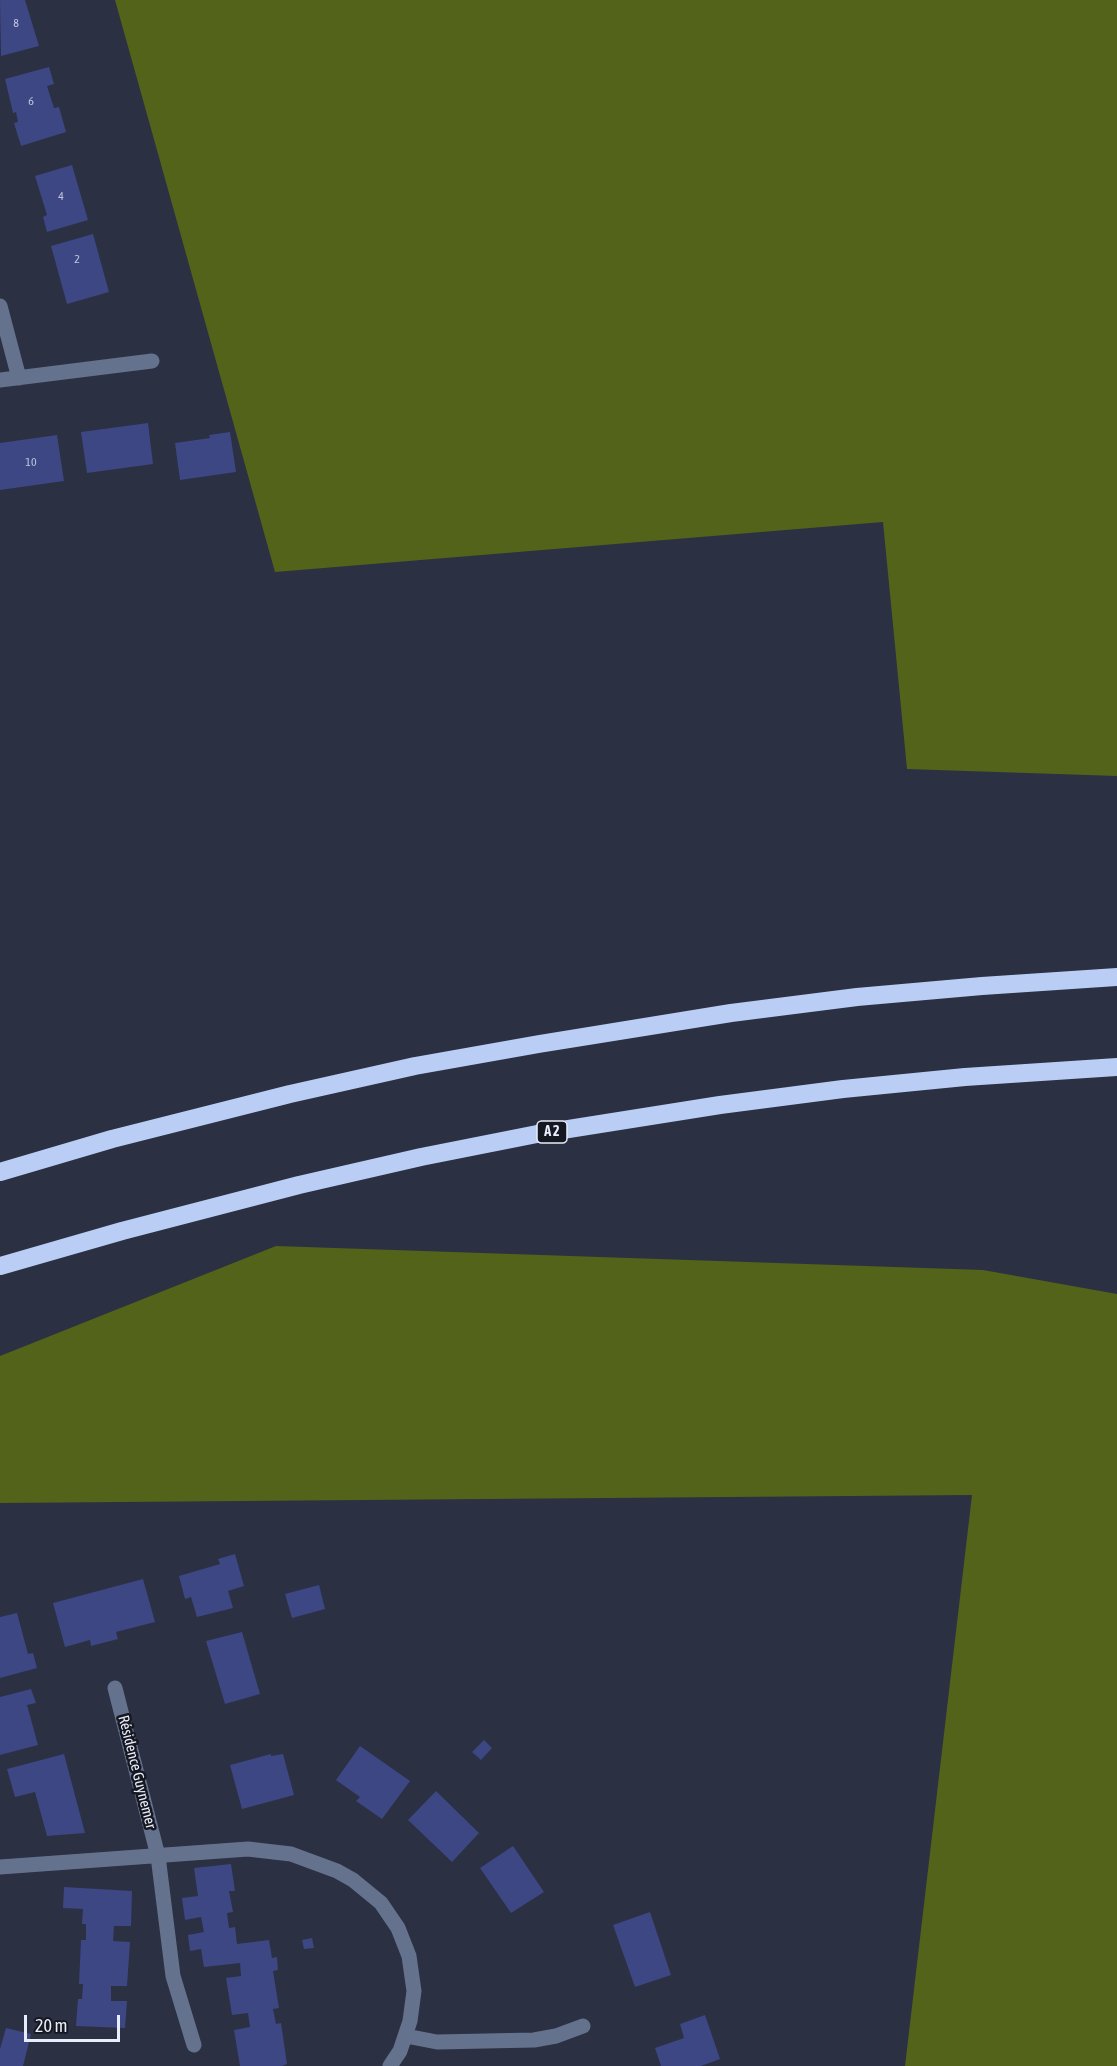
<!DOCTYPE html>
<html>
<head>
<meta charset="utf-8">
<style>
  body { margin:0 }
  #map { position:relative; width:1117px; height:2066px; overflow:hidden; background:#2b3043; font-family:"Asap Condensed",sans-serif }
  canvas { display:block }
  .scale { position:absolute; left:24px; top:2015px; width:96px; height:27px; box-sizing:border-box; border:3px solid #e9edf9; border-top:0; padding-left:8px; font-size:18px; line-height:21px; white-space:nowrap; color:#e9edf9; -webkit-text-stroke:4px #161821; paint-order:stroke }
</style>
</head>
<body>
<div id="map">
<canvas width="1117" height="2066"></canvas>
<div class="scale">20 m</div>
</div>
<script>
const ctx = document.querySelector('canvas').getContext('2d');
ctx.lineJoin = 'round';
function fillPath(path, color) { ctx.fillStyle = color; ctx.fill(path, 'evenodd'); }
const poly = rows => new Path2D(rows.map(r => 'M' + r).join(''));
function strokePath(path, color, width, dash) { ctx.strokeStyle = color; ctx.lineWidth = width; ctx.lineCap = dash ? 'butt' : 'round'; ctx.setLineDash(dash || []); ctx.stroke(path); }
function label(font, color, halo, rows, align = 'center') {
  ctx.font = font + ' "Asap Condensed",sans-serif'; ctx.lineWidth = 5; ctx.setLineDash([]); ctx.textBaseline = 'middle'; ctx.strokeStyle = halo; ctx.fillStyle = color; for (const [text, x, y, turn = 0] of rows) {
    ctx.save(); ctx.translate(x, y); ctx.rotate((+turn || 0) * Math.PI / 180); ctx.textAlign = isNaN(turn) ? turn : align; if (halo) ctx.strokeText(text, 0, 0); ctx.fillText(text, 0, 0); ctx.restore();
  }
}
const green = poly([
  [115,0,1117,0,1117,776,907,769,883,522,275,572],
  [276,1246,983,1270,1117,1294,1117,2066,905,2066,972,1495,0,1503,0,1356]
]);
const building = poly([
  [0,0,25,0,39,46,1,56],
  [49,67,54,84,47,86,54,108,59,107,66,132,21,146,14,123,18,122,16,112,13,113,5,79],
  [72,165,88,220,47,232,43,217,47,215,35,176],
  [93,234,109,292,67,304,51,246],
  [148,423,153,464,87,473,81,432],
  [230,432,236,472,180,480,175,443,210,438,209,435],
  [57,435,64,481,0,490,0,443],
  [235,1554,244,1586,228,1591,233,1608,197,1617,191,1597,185,1599,179,1576,220,1564,218,1559],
  [143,1579,155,1622,116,1632,118,1639,91,1646,90,1640,65,1647,53,1603],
  [319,1585,325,1609,292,1618,285,1594],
  [17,1613,28,1654,33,1653,37,1668,0,1678,0,1617],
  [242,1632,260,1694,225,1704,206,1641],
  [31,1689,36,1703,27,1705,38,1745,0,1755,0,1697],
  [484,1740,492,1748,481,1760,472,1752],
  [360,1746,410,1781,382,1819,356,1801,360,1797,336,1780],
  [64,1754,85,1833,47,1836,35,1792,15,1797,7,1769],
  [271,1754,271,1756,283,1754,294,1795,242,1809,230,1765],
  [436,1791,479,1833,452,1862,408,1820],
  [513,1846,544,1892,511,1913,480,1868],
  [231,1864,235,1891,229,1891,233,1912,227,1913,229,1928,235,1927,237,1944,269,1940,272,1958,277,1957,278,1970,273,1971,279,2008,273,2009,276,2024,281,2023,287,2064,282,2066,240,2066,234,2030,250,2027,248,2013,232,2015,226,1978,241,1976,240,1963,204,1967,201,1949,190,1951,188,1935,204,1932,201,1917,185,1920,182,1898,198,1896,194,1868],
  [64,1887,132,1891,131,1926,114,1926,113,1941,130,1942,127,1986,111,1986,111,2001,127,2001,125,2028,76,2026,78,1999,82,1999,83,1984,79,1984,81,1940,86,1940,86,1924,82,1924,83,1909,63,1908],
  [650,1912,671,1975,635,1987,613,1925],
  [312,1938,314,1948,304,1949,302,1940],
  [705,2015,720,2059,701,2066,661,2066,655,2048,684,2038,680,2024],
  [6,2028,31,2034,23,2066,0,2066,0,2049]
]);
const minor = poly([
  [0,306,19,378],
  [0,380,152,361],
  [115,1688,158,1856,173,1976,194,2045],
  [0,1867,248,1849,291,1854,337,1871,353,1880,381,1903,398,1928,409,1956,414,1991,410,2021,400,2051,390,2066],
  [406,2036,437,2042,534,2040,556,2036,583,2026]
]);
const highway = poly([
  [0,1172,112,1139,290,1094,415,1066,539,1044,731,1013,857,997,982,986,1117,977],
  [0,1266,122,1231,299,1185,421,1157,537,1134,720,1105,843,1089,965,1077,1117,1067]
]);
const numberNames = [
  ["8",16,23],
  ["6",31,101],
  ["4",61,196],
  ["2",77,259],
  ["10",31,462]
];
const shields = [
  [552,1132,30]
];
const shieldNames = [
  ["A 2",552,1132]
];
const streetNames = [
  ["Résidence Guynemer",137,1772,76]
];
fillPath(green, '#536319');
fillPath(building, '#3d4783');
strokePath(minor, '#65728e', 15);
strokePath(highway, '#bacdf5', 18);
label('12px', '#bec4dc', null, numberNames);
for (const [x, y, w] of shields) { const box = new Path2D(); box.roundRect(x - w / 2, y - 11, w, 22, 4.5); ctx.fillStyle = '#161821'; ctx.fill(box); strokePath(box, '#e9edf9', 1.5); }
label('bold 14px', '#e9edf9', null, shieldNames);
label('15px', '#e9edf9', '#161821', streetNames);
</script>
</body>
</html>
